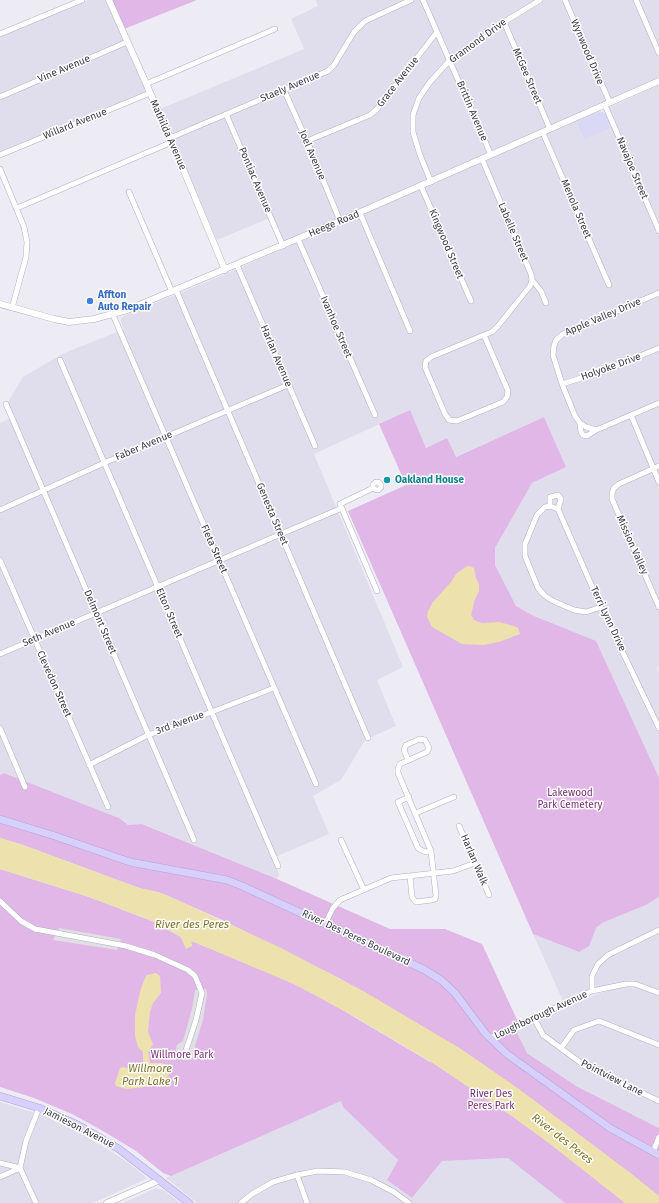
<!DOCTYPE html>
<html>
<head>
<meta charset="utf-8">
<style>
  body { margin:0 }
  canvas { display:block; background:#edecf5 }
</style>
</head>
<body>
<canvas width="659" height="1203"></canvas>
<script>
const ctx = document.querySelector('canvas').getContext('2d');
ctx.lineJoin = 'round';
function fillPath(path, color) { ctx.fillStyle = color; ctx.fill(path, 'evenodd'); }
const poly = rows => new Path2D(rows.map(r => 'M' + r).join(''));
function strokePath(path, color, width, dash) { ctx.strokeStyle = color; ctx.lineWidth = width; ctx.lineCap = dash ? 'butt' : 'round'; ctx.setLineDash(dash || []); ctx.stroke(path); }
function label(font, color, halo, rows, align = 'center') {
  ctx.font = font + ' "Fira Sans",sans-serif'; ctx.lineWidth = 3; ctx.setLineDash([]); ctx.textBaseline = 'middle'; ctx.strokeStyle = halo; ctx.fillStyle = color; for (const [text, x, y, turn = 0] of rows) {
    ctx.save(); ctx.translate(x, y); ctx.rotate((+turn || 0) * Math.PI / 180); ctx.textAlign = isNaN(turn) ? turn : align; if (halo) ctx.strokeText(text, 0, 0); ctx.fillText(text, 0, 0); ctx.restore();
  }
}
const residential = poly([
  [88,0,106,0,145,90,145,92,0,153,0,37],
  [316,0,659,0,659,77,286,241,282,239,272,217,217,240,160,109,304,49,291,19,318,6],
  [659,85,659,666,656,668,659,673,659,778,654,768,534,616,516,606,495,565,495,548,532,483,566,467,544,417,455,457,426,448,410,410,314,454,403,667,377,680,396,726,365,740,341,780,313,796,329,834,273,858,279,874,277,879,143,824,128,825,119,818,4,773,0,775,0,423,14,417,8,402,23,377,62,354,124,329,121,322,121,318,124,316,223,275,576,121,584,140,612,128,617,126,610,111,610,107],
  [659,897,659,1128,576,1086,527,1053,515,1029,592,996,607,991,611,986,588,991,563,1001,533,934,579,952,596,928,602,923,646,905],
  [341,1101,343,1107,398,1160,387,1180,412,1198,442,1161,508,1158,565,1203,197,1203,166,1178],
  [0,1102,45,1116,84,1135,126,1161,145,1176,146,1178,144,1180,93,1203,0,1203],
  [156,1188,164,1190,180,1203,123,1203]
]);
const commercial = poly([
  [600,111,605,113,612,128,584,140,576,121]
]);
const green = poly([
  [112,0,197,0,124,29],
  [410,410,426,448,447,438,456,457,544,417,566,467,532,483,495,548,495,565,516,606,534,616,596,641,659,778,659,897,646,905,602,923,596,928,589,946,579,952,533,934,348,511,406,485,379,424],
  [4,773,119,818,128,825,142,824,277,879,390,929,445,929,482,944,518,1022,513,1025,527,1053,576,1086,659,1128,659,1203,565,1203,508,1158,442,1161,412,1198,387,1180,398,1160,343,1107,341,1101,171,1176,163,1173,136,1151,103,1131,72,1114,34,1098,0,1087,0,869,89,897,152,921,181,937,186,948,192,946,191,942,194,942,273,974,296,985,329,1002,430,1062,460,1049,339,978,220,919,161,893,139,888,23,845,0,838,0,775]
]);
const parking = poly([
  [59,928,121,939,117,950,53,940],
  [206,989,207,995,203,1020,195,1046,196,1051,194,1056,191,1060,182,1060,178,1057,176,1049,177,1045,183,1041,192,1009,195,990]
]);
const water = poly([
  [467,566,470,566,474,568,476,578,479,584,479,591,475,599,471,615,474,620,482,623,499,622,514,626,518,628,520,634,499,642,484,645,462,644,432,627,427,617,428,611,433,602,451,582,456,574],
  [0,838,23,845,139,888,161,893,188,905,281,948,365,992,461,1049,519,1089,633,1175,659,1196,659,1203,625,1203,550,1144,513,1117,431,1062,357,1018,296,985,194,942,191,942,192,946,186,949,181,937,152,921,89,897,0,869],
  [156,973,160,976,161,993,153,1003,150,1012,148,1032,153,1044,148,1052,150,1063,162,1063,165,1065,169,1075,158,1085,127,1089,122,1088,116,1086,115,1083,120,1068,123,1067,131,1069,142,1067,143,1064,143,1052,138,1047,135,1035,135,1015,140,992,145,978,147,975]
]);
const minor = poly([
  [423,0,491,155],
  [565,0,610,103],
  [636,0,659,53],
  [504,22,550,129],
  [0,34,82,0],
  [146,84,275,29],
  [284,90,307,141,340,221],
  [0,97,127,42],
  [605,105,659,231],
  [226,114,283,246],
  [543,133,609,285],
  [170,138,328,71,334,65,354,32,365,21,411,0],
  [307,141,370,115,377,109,437,32],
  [0,155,150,93],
  [482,159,531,274,532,280,541,291,546,303],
  [0,169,24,227,27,242,26,257,12,308],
  [431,182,420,155,413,132,413,115,419,98,430,82,450,60,504,22,540,0],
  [421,186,471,301],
  [129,192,172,292],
  [17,208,172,142],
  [360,213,410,331],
  [298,239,375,415],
  [237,265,315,446],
  [176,290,368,738],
  [659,293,563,334,556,340,554,346,553,355,562,384,575,416,580,423,586,427,596,430,601,428,659,403],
  [113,315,316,784],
  [484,335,508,391,507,397,503,402,457,421,449,420,445,414,425,367,426,361,431,357,484,335,492,332,498,326,530,286,532,280],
  [60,360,278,866],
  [562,384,604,371,659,348],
  [6,404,194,840],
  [631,415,659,482],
  [580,423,581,432,583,435,587,436,596,430],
  [659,466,619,484,614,488,612,493,612,499,659,607],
  '373 486a4 4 0 1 1 8 0a4 4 0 1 1-8 0Z',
  [373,488,340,504,377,591],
  [550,506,558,509,601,607,659,728],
  [550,506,545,507,537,515,525,544,525,556,538,588,545,596,553,601,574,610,586,612,601,607],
  [550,506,550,497,558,495,561,499,558,509],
  [0,510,104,463,288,385],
  [0,560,108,807],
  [0,654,342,508],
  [0,728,25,787],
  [408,760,404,750,406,745,420,739,425,740,429,748,427,752,400,764,398,769,398,773,431,851,436,896,435,899,432,900,416,902,412,897,410,876],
  [89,765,148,735,175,726,274,688],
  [409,797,398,802,418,848,421,850,426,852,431,851],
  [416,813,454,797],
  [459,826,489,895],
  [341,840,364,890],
  [0,901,21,921,35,929,126,946,155,955,188,970,195,976,202,993,196,1020,185,1053],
  [325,924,333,908,340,900,391,878,453,871,475,863],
  [592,991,592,976,598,964,608,955,659,930],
  [534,1018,543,1035,585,1066,659,1101],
  [490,1038,592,991,626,984,635,984,659,993],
  [561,1048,574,1030,599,1021,659,1045],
  [653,1152,659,1137],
  [0,1163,20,1168,36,1203],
  [297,1175,307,1203],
  [0,1177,20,1168,26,1141,39,1108],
  [241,1203,252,1194,273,1182,297,1175,318,1171,345,1172,371,1180,394,1192,409,1203]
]);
const tertiary = poly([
  [109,0,172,142,225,270],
  [0,304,54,319,69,322,94,319,127,310,340,221,659,81],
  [107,1203,160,1180]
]);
const secondary = poly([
  [0,819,55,836,130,862,227,880,242,886,423,969,441,980,455,993,485,1033,507,1054,610,1128,659,1155],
  [0,1096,39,1108,78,1125,119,1149,189,1203]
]);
const markers = [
  [90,301,4,"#3f7fe0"],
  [387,480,4,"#0f9aa8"]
];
const streetNames = [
  ["Gramond Drive",478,41,-36],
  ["Wynwood Drive",587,52,67],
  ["Vine Avenue",64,69,-23],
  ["McGee Street",527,76,67],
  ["Grace Avenue",398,82,-52],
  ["Staely Avenue",290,87,-23],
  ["Brittin Avenue",472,111,67],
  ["Willard Avenue",75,124,-22],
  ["Mathilda Avenue",168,135,66],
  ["Joel Avenue",312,155,67],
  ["Navajoe Street",632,168,67],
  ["Pontiac Avenue",255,180,67],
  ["Menola Street",576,209,67],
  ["Heege Road",334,224,-23],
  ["Labelle Street",513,232,67],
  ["Kingwood Street",446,244,67],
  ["Apple Valley Drive",603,317,-23],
  ["Ivanhoe Street",336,327,67],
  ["Harlan Avenue",276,356,67],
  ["Holyoke Drive",611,367,-20],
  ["Faber Avenue",144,446,-23],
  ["Genesta Street",272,514,67],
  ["Mission Valley",632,545,66],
  ["Fleta Street",214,549,66],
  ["Elton Street",169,613,67],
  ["Terri Lynn Drive",608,619,65],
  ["Delmont Street",100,622,67],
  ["Seth Avenue",49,633,-23],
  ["Clevedon Street",54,684,66],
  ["3rd Avenue",180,723,-20],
  ["Harlan Walk",474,860,67],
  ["River Des Peres Boulevard",356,938,25],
  ["Loughborough Avenue",541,1015,-25],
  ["Pointview Lane",612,1078,27],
  ["Jamieson Avenue",79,1128,27]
];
const shopNames = [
  ["Affton",98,295],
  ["Auto Repair",98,307]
];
const cultureNames = [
  ["Oakland House",395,480]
];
const parkNames = [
  ["Lakewood",570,793],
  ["Park Cemetery",570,805],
  ["Willmore Park",182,1055],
  ["River Des",491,1094],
  ["Peres Park",491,1106]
];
const waterNames = [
  ["River des Peres",192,925],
  ["Willmore",150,1069],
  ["Park Lake 1",150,1082],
  ["River des Peres",562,1139,38]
];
fillPath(residential, '#e0deec');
fillPath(commercial, '#d9d9f5');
fillPath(green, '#e0b7e6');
fillPath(parking, '#e0e0e4');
fillPath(water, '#ede2ad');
strokePath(minor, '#b0afc0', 6);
strokePath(tertiary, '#b0afc0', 7);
strokePath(secondary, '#b0a7dd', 8);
strokePath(minor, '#fff', 5);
strokePath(tertiary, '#fff', 6);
strokePath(secondary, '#d7cffc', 7);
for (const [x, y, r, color] of markers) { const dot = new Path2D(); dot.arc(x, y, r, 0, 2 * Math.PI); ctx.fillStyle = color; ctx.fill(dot); strokePath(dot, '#fff', 1.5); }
label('10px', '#3a3a49', '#fff', streetNames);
label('bold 10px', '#366cbe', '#fff', shopNames, 'left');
label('bold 10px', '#0d838f', '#fff', cultureNames, 'left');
label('10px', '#782f75', '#fff', parkNames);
label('italic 11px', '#80732c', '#fff', waterNames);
</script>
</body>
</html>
